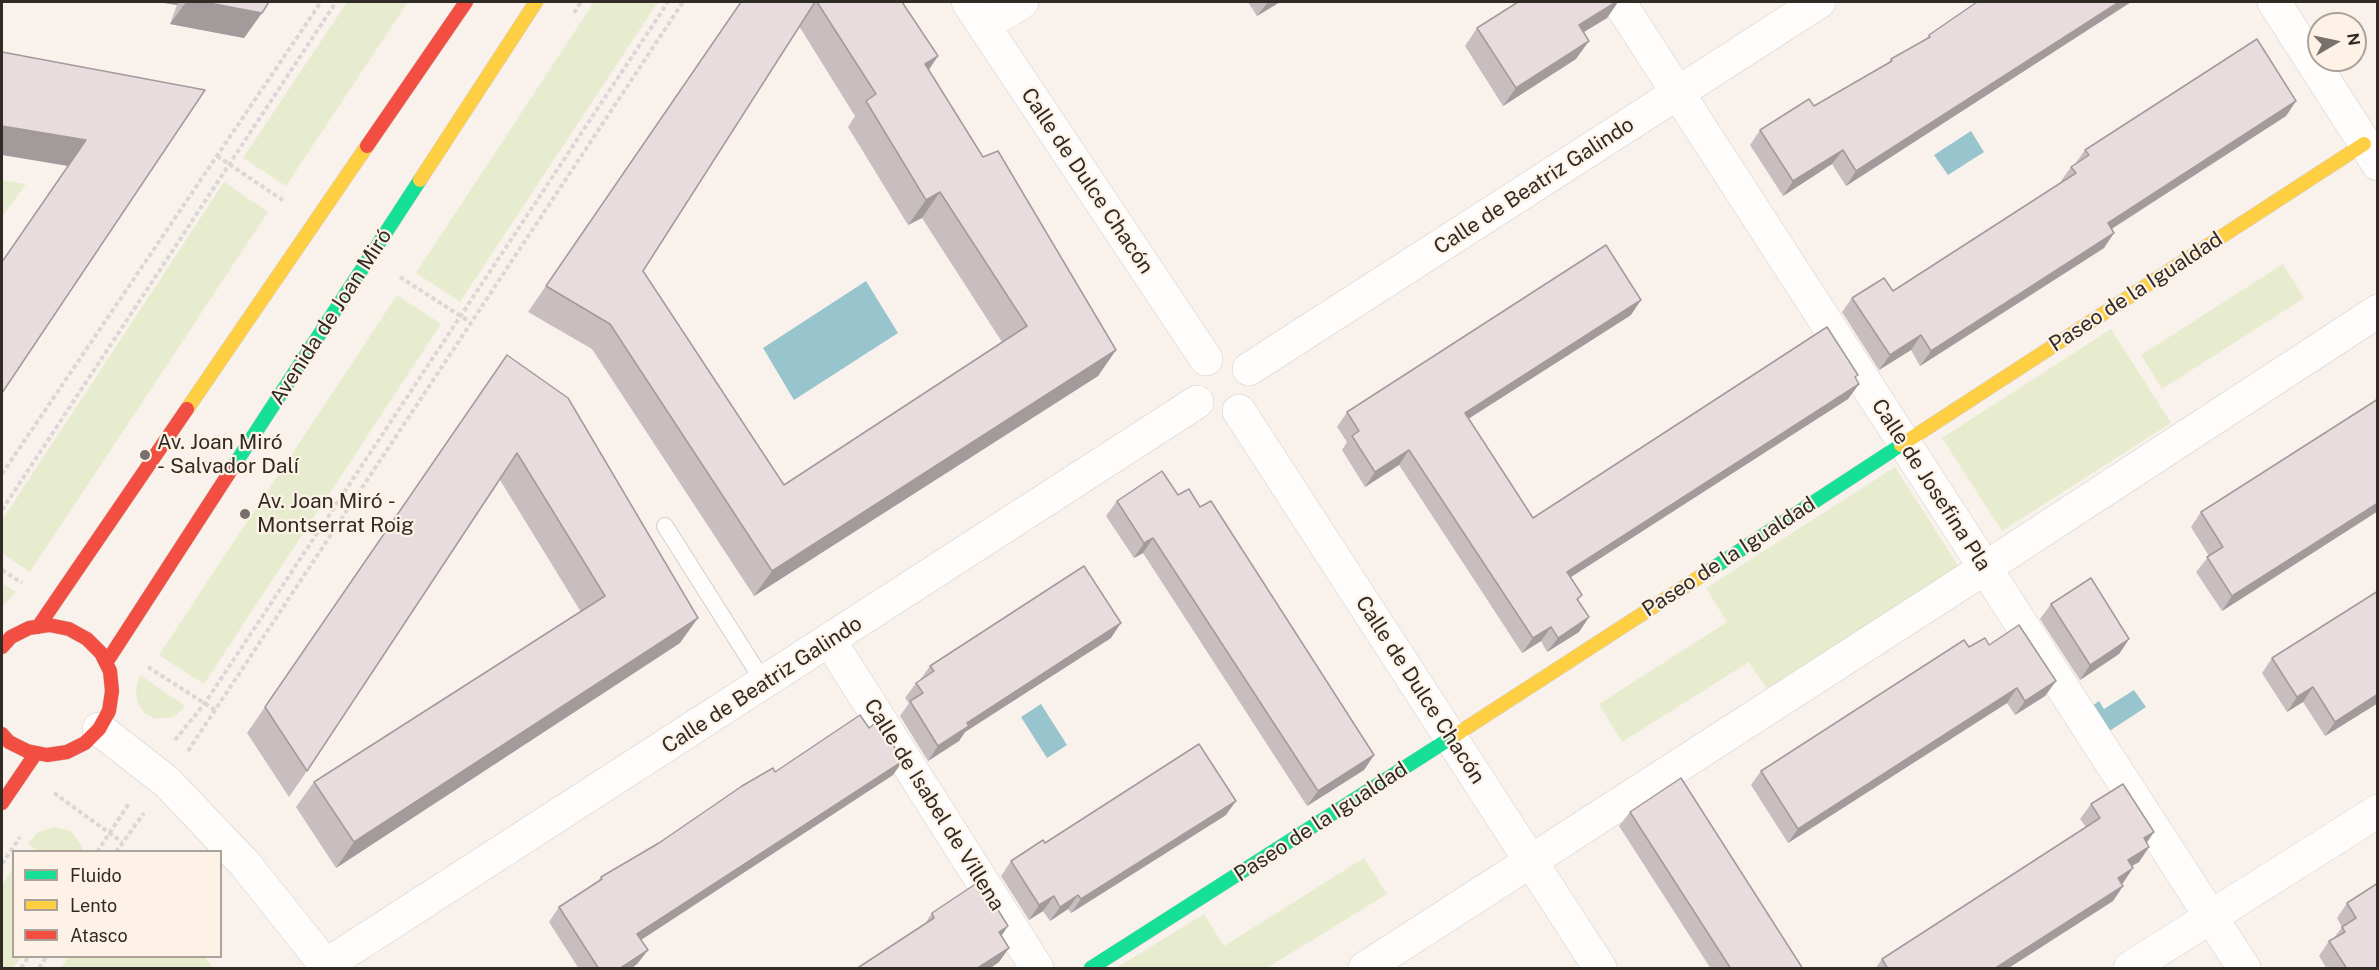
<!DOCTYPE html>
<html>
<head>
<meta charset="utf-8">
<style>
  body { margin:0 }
  #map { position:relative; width:2379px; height:970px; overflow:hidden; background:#f9f2ec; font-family:"Public Sans",sans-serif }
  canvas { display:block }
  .frame { position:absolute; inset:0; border:3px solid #312b26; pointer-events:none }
  .legend { position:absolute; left:12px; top:850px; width:210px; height:108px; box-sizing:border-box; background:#fef2e7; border:2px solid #aca29a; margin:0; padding:8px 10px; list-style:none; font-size:18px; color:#312b26 }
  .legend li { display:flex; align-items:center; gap:12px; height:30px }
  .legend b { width:30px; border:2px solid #aca29a }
  .north { position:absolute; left:2307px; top:12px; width:60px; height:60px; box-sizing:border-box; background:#fef2e7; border:2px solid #aca29a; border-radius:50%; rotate:81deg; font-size:16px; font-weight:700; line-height:24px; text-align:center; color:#312b26 }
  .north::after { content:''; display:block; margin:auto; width:21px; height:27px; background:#77716b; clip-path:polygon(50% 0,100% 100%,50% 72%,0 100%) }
</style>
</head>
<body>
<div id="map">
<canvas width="2379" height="970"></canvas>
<div class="frame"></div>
<ul class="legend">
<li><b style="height:8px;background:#16e098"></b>Fluido</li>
<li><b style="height:8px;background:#ffcf43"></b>Lento</li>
<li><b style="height:8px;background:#f24e42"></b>Atasco</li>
</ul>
<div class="north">N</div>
</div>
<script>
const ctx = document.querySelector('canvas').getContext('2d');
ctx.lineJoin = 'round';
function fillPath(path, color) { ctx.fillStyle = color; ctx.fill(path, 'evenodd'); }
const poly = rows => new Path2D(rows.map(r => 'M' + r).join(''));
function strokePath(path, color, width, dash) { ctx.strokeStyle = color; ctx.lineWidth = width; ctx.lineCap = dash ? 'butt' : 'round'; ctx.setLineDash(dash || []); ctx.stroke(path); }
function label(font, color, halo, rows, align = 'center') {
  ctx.font = font + ' "Public Sans",sans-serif'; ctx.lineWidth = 4.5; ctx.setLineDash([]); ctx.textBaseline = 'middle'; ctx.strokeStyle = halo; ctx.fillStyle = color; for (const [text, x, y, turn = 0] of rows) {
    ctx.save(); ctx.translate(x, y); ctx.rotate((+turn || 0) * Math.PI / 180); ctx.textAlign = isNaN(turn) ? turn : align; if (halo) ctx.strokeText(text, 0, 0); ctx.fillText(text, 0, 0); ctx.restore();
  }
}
const green = poly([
  [347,2,408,2,286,186,243,158],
  [594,2,658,2,460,302,416,273],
  [2,180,26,184,2,217],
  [224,182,268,212,30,572,2,553,2,520],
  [2283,264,2304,298,2162,389,2141,355],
  [397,295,441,324,204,684,159,655],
  [2111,329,2171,423,2002,531,1942,438],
  [1895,467,1959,567,1767,689,1749,662,1622,742,1599,704,1727,622,1706,588],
  [2,583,16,592,5,604,2,605],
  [140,675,185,706,174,717,156,719,145,714,137,702,136,689],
  [53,827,71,831,82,846,82,851,38,851,28,844,37,833],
  [1364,858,1387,894,1267,968,1116,968,1204,914,1224,946],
  [13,868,14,956,22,957,13,968,2,968,2,886],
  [69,956,205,957,213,968,61,968]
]);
const water = poly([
  [1971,131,1984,152,1948,175,1934,155],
  [866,281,898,333,794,400,763,348],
  [2134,690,2146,707,2108,732,2092,706,2099,701,2104,709],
  [1041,704,1067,745,1047,758,1021,717]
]);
const path = poly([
  [574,13,581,2],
  [217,156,284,201],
  [400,277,470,322],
  [2,474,321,2],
  [2,510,336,2],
  [2,570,22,583],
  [148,667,215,710],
  [175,740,205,703,668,2],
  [188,751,683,2],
  [54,793,122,842],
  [97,852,130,802],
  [116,852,144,813],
  [2,864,20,837],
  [21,968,29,956],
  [39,968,47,956]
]);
const lane = poly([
  [665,526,765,684]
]);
const street = poly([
  [968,2,1206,359],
  [1619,2,2244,968],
  [2274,2,2378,164],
  [984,26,1022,2],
  [1249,369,1819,2],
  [1239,411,1600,968],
  [830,641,1037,968],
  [99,729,167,782,245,864,328,968],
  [326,965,1197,402],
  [1365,968,1985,568,2378,311],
  [2130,968,2378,811]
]);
const fast = poly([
  [233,467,420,180],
  [1707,572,1901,445],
  [1091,968,1457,734]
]);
const slow = poly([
  [420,180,536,2],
  [187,409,367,146],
  [1901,445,2364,144],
  [1457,734,1707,572]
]);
const jam = poly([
  [367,146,466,2],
  [38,627,187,409],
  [2,647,11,637,29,628,49,625,69,629,87,639,101,653,110,671,112,691,109,711,99,729,85,743,67,752,47,755,27,751,9,742,2,734],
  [106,663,233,467],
  [2,803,36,753]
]);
const wall = poly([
  [158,2,269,2,244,38,170,24,177,5],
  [741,2,902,2,938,56,929,70,983,157,1116,350,1098,376,754,596,592,349,528,312],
  [799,26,855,116,848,127,908,225,922,218,1002,342,784,485,643,271],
  [1248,2,1280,2,1257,16],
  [1518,2,1618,2,1607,18,1583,32,1576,59,1503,106,1465,46,1477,28],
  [1977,2,2131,2,1846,186,1832,164,1783,196,1750,145,1760,130,1814,106,1888,63,1891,59,1926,39,1929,35],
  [2296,101,2286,116,2112,229,2104,248,1920,366,1911,350,1879,370,1842,312,1852,298,1893,291,2062,182,2061,181,2071,167,2075,164,2085,150],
  [1631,315,1468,419,1533,518,1856,379,1859,384,1848,399,1571,577,1582,595,1578,600,1589,617,1579,632,1547,652,1541,641,1522,653,1399,465,1365,487,1342,450,1347,442,1337,427,1347,412],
  [507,355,680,643,336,868,296,807,314,782,581,612,500,480,307,771,289,797,247,733],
  [2378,399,2378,511,2222,611,2196,572,2209,556,2191,527,2201,512],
  [1178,495,1200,507,1374,755,1364,770,1307,806,1143,553,1134,558,1106,516,1117,501],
  [2051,604,2129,639,2119,654,2080,680,2040,619],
  [1111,638,965,732,959,741,928,761,900,716,909,703,905,698,916,683,920,680,930,666],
  [1989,645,2056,681,2045,696,2015,715,2007,703,1788,843,1751,785,1761,771,1969,647],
  [2272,658,2378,703,2325,736,2303,702,2287,712,2262,673],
  [775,772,893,775,641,940,648,950,637,964,631,969,579,969,549,922,559,907,597,882,601,877],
  [2091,804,2154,832,2147,843,2149,847,2139,862,2131,866,2133,868,2122,884,2123,886,2113,901,2007,969,1875,969,1882,959,2086,827,2080,819],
  [1630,812,1803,969,1711,969,1619,826],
  [1226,815,1071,913,1068,909,1050,921,1043,911,1029,920,1001,876,1011,861,1045,843],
  [2378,883,2378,969,2327,969,2319,956,2329,941,2334,938,2342,927,2337,918,2347,903],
  [932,913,1008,926,1001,936,999,962,989,969,856,969,924,925]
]);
const shadedWall = poly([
  [158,2,179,2,177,5],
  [186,2,204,2,262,13,244,38,170,24],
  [1268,2,1280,2,1257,16],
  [1616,2,1618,2,1607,18,1566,43,1579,25],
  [2119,2,2131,2,1846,186,1856,171],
  [1589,41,1576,59,1503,106,1516,88],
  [938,56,920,82,925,64],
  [2296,101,2286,116,2097,238,2108,223],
  [2,126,86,140,68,166,2,155],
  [1843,150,1832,164,1783,196,1793,181],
  [940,192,922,218,908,225,926,200],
  [2114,233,2104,248,1920,366,1931,351],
  [1641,300,1631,315,1454,428,1465,413],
  [1921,335,1911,350,1879,370,1890,355],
  [1116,350,1098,376,754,596,772,571],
  [1859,384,1848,399,1557,586,1567,572],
  [1409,450,1399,465,1365,487,1375,472],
  [2378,503,2378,511,2222,611,2232,596],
  [1153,538,1143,553,1134,558,1144,543],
  [1589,617,1579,632,1547,652,1558,638],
  [698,618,680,643,336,868,354,842],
  [1121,623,1111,638,965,732,959,741,928,761,938,746,967,723],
  [1551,627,1541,641,1522,653,1533,638],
  [2129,639,2119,654,2080,680,2090,665],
  [2056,681,2045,696,2015,715,2025,701],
  [2313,687,2303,702,2287,712,2297,697],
  [2017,688,2007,703,1788,843,1798,829],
  [2378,694,2378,703,2325,736,2335,722],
  [1374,755,1364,770,1307,806,1318,791],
  [903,761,893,775,627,949,637,934],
  [1236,801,1226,815,1071,913,1081,899],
  [2154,832,2143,847,2144,838],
  [2149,847,2139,862,2117,875,2128,860],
  [2133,868,2123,883,2107,892,2118,878],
  [2123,886,2113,901,2007,969,1994,969],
  [1078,895,1068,909,1050,921,1060,907],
  [1054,896,1043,911,1029,920,1039,905],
  [1008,926,998,941,999,932],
  [1009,948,999,962,989,969,976,969],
  [648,950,637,964,631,969,619,969]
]);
const building = poly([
  [204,2,269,2,262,13,204,2],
  [741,2,815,2,643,271,784,485,1027,326,940,192,926,200,866,101,876,94,817,2,902,2,938,56,925,64,983,157,998,151,1116,350,772,571,610,324,546,286,741,2],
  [1518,2,1616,2,1579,25,1589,41,1516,88,1477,28,1518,2],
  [1977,2,2119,2,1856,171,1843,150,1793,181,1760,130,1809,99,1814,106,1892,61,1891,59,1930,37,1929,35,1977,2],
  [2257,39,2296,101,2108,223,2114,233,1931,351,1921,335,1890,355,1852,298,1884,278,1893,291,2076,173,2071,167,2089,155,2085,150,2257,39],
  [2,52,205,90,2,393,2,262,86,140,2,126,2,52],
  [1606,245,1641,300,1465,413,1533,518,1827,327,1858,375,1855,377,1859,384,1567,572,1582,595,1577,599,1589,617,1558,638,1551,627,1533,638,1409,450,1375,472,1352,436,1359,431,1347,412,1606,245],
  [507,355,568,398,698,618,354,842,314,782,605,596,517,453,307,771,265,707,507,355],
  [2378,399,2378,503,2232,596,2207,557,2223,547,2201,512,2378,399],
  [1162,471,1178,495,1189,489,1200,507,1211,501,1374,755,1318,791,1153,538,1144,543,1117,501,1162,471],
  [1084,566,1121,623,967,723,969,726,938,746,910,701,923,693,916,683,934,671,930,666,1084,566],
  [2091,578,2129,639,2090,665,2051,604,2091,578],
  [2378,591,2378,694,2335,722,2313,687,2297,697,2272,658,2378,591],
  [2019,625,2056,681,2025,701,2017,688,1798,829,1761,771,1964,640,1969,647,1985,638,1989,645,2019,625],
  [860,715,869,728,878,721,903,761,637,934,648,950,619,969,599,969,559,907,602,879,601,877,659,843,742,786,773,768,775,772,860,715],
  [1199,744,1236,801,1081,899,1078,895,1060,907,1054,896,1039,905,1011,861,1043,840,1045,843,1199,744],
  [1681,778,1803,969,1731,969,1630,812,1681,778],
  [2123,784,2154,832,2144,838,2149,847,2128,860,2133,868,2118,878,2123,886,1994,969,1888,969,1882,959,2100,818,2091,804,2123,784],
  [980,881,1008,926,999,932,1009,948,976,969,856,969,934,918,932,913,980,881],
  [2378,883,2378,969,2347,969,2329,941,2345,932,2342,927,2356,918,2347,903,2378,883]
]);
const markers = [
  [145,455,6,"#77716b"],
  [245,514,6,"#77716b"]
];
const streetNames = [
  ["Calle de Dulce Chacón",1087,181,56],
  ["Calle de Beatriz Galindo",1534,186,-33],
  ["Paseo de la Igualdad",2136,292,-33],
  ["Avenida de Joan Miró",331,317,-57],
  ["Calle de Josefina Pla",1931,485,57],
  ["Paseo de la Igualdad",1729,557,-33],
  ["Calle de Beatriz Galindo",762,685,-33],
  ["Calle de Dulce Chacón",1420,690,57],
  ["Calle de Isabel de Villena",934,805,58],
  ["Paseo de la Igualdad",1321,822,-33]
];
const poiNames = [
  ["Av. Joan Miró",157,443],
  ["- Salvador Dalí",157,467],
  ["Av. Joan Miró -",257,502],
  ["Montserrat Roig",257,526]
];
fillPath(green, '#e8ecce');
fillPath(water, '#98c5cd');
strokePath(lane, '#d4cec9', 18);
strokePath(street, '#d4cec9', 34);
strokePath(fast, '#d4cec9', 15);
strokePath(slow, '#d4cec9', 15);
strokePath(jam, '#d4cec9', 15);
strokePath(path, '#dad7d5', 4, [4.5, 3]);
strokePath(lane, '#fefdfc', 16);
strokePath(street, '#fefdfc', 33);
strokePath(fast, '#16e098', 14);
strokePath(slow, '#ffcf43', 14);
strokePath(jam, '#f24e42', 14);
fillPath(wall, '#c8bdbf');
fillPath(shadedWall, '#a29a9b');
fillPath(building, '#e8dcde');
strokePath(building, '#a29a9b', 1.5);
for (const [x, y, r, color] of markers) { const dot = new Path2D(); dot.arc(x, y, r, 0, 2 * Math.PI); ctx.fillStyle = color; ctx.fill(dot); strokePath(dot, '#fef2e7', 2); }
label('21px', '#312b26', '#fef2e7', streetNames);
label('21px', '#312b26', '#fef2e7', poiNames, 'left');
</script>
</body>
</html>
